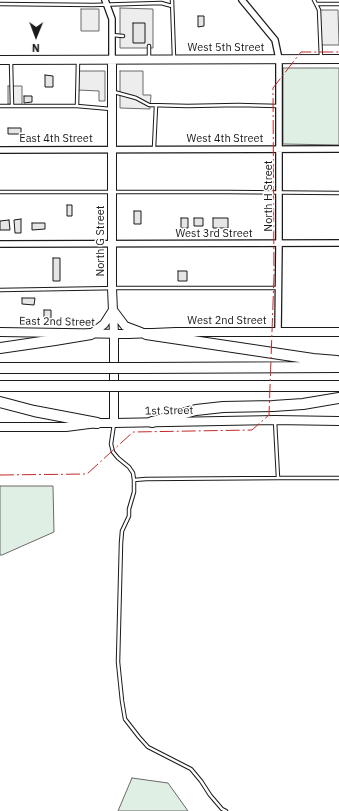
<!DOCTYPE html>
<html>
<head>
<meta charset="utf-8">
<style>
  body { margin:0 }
  #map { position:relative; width:339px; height:811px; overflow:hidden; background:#fff; font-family:"IBM Plex Sans",sans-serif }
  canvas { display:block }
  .north { position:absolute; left:16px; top:16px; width:40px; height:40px; -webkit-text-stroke:3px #fff; paint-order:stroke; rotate:181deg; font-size:11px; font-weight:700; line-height:16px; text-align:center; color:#1a1a1a }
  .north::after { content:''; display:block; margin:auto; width:14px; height:18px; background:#1a1a1a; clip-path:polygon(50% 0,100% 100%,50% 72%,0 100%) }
</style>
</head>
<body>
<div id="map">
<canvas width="339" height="811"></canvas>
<div class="north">N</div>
</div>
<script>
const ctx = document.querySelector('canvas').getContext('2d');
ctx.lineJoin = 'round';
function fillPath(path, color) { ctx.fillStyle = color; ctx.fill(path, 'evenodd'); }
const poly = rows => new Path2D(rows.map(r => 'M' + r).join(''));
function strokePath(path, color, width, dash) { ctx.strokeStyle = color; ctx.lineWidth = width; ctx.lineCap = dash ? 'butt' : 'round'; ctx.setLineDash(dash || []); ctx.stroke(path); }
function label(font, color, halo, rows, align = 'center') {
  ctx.font = font + ' "IBM Plex Sans",sans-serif'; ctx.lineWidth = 3; ctx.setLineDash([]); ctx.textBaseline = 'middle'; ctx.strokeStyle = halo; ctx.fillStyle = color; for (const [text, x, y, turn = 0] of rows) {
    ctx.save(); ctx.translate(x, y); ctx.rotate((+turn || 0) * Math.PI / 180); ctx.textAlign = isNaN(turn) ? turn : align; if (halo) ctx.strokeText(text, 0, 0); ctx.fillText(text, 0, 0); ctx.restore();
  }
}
const green = poly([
  [283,68,339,68,339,145,283,144,283,68],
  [0,486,53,486,54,532,2,555,0,555,0,486],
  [132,778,168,783,188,811,118,811,132,778]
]);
const parking = poly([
  [120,8,153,9,153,48,120,48,120,8],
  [81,9,99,9,99,31,81,31,81,9],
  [319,10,338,10,339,45,320,45,319,10],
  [78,71,105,71,105,101,99,101,99,91,78,90,78,71],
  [120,71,143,71,143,95,151,95,150,109,120,108,120,71],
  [8,86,22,86,22,105,8,104,8,86]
]);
const building = poly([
  [198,16,204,16,204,26,198,27,198,16],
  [133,23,145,23,145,43,133,43,133,23],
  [45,75,53,76,53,87,45,87,45,75],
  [24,96,32,96,32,102,24,103,24,96],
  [8,128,21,128,21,134,8,134,8,128],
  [67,205,72,205,72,216,67,216,67,205],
  [134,211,141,211,141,224,134,224,134,211],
  [181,218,188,218,188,228,181,228,181,218],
  [194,218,203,218,203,226,194,226,194,218],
  [213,218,228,218,228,228,213,228,213,218],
  [21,219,21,233,15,233,14,220,21,219],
  [9,220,10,230,0,230,0,221,9,220],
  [32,223,45,223,45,229,32,230,32,223],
  [53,258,60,258,60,281,53,281,53,258],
  [178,271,187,271,187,281,178,281,178,271],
  [22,298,35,298,34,305,22,304,22,298],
  [44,310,51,310,51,318,44,318,44,310]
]);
const lane = poly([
  [172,0,174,57],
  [314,0,319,10,321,58],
  [0,4,93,5,161,3,172,6],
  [316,4,339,4],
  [112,35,123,36],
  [149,58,149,46],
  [11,61,12,106],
  [114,92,136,98,149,105,188,106,238,105,278,106],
  [0,106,77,106,111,109],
  [77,106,78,61],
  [154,148,156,106],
  [0,192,228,192,339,193],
  [0,290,119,288,277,288],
  [275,421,278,478],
  [114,424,111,444,113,452,118,458,129,467,133,473,134,480,134,492,129,509,129,516,122,531,121,543,118,662,122,701,125,719,139,737,148,747,191,769,201,781,210,795,222,809,226,811],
  [134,480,146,479,278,478,339,478]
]);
const street = poly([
  [105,0,112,19,112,59],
  [242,0,275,40,279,59,279,244,278,333],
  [0,150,339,149],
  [0,244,339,243]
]);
const secondary = poly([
  [112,59,112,288,114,334,114,423],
  [0,60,339,59],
  [0,332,129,334,176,332,339,332],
  [91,334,104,324,113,310,125,326,141,332],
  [0,427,66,427,97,423,114,423,275,420,339,421]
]);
const highway = poly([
  [146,334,313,359,337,361],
  [0,348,55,340,91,334],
  [0,368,92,368],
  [141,368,339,367],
  [0,386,95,386],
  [134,386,339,386],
  [0,402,34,411,97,423],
  [152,422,196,410,223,407,273,406,303,404,339,398]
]);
const highwayBridge = poly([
  [92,368,141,368],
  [95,386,134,386]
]);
const power = poly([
  [0,475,87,474,133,432,252,430,269,415,274,276,273,88,301,52,339,52]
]);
const streetNames = [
  ["West 5th Street",226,48],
  ["East 4th Street",56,139],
  ["West 4th Street",225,139],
  ["North H Street",269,196,-90],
  ["West 3rd Street",214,234],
  ["North G Street",101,241,-90],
  ["West 2nd Street",227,321],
  ["East 2nd Street",57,322,1],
  ["1st Street",169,411,-1]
];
fillPath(green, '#e0efe3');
strokePath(green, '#6a6a6a', 1);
fillPath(parking, '#ededed');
strokePath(parking, '#6a6a6a', 1);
fillPath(building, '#e6e6e6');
strokePath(building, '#1a1a1a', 1);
strokePath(lane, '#1a1a1a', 4.5);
strokePath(street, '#1a1a1a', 8);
strokePath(secondary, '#1a1a1a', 10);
strokePath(highway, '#1a1a1a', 12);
strokePath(lane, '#fff', 2.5);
strokePath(street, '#fff', 5.5);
strokePath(secondary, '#fff', 8);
strokePath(highway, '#fff', 10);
strokePath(highwayBridge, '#1a1a1a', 12, []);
strokePath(highwayBridge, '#fff', 10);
strokePath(power, '#c62828', 1, [14, 3, 2, 3]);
label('11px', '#1a1a1a', '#fff', streetNames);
</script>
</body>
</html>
